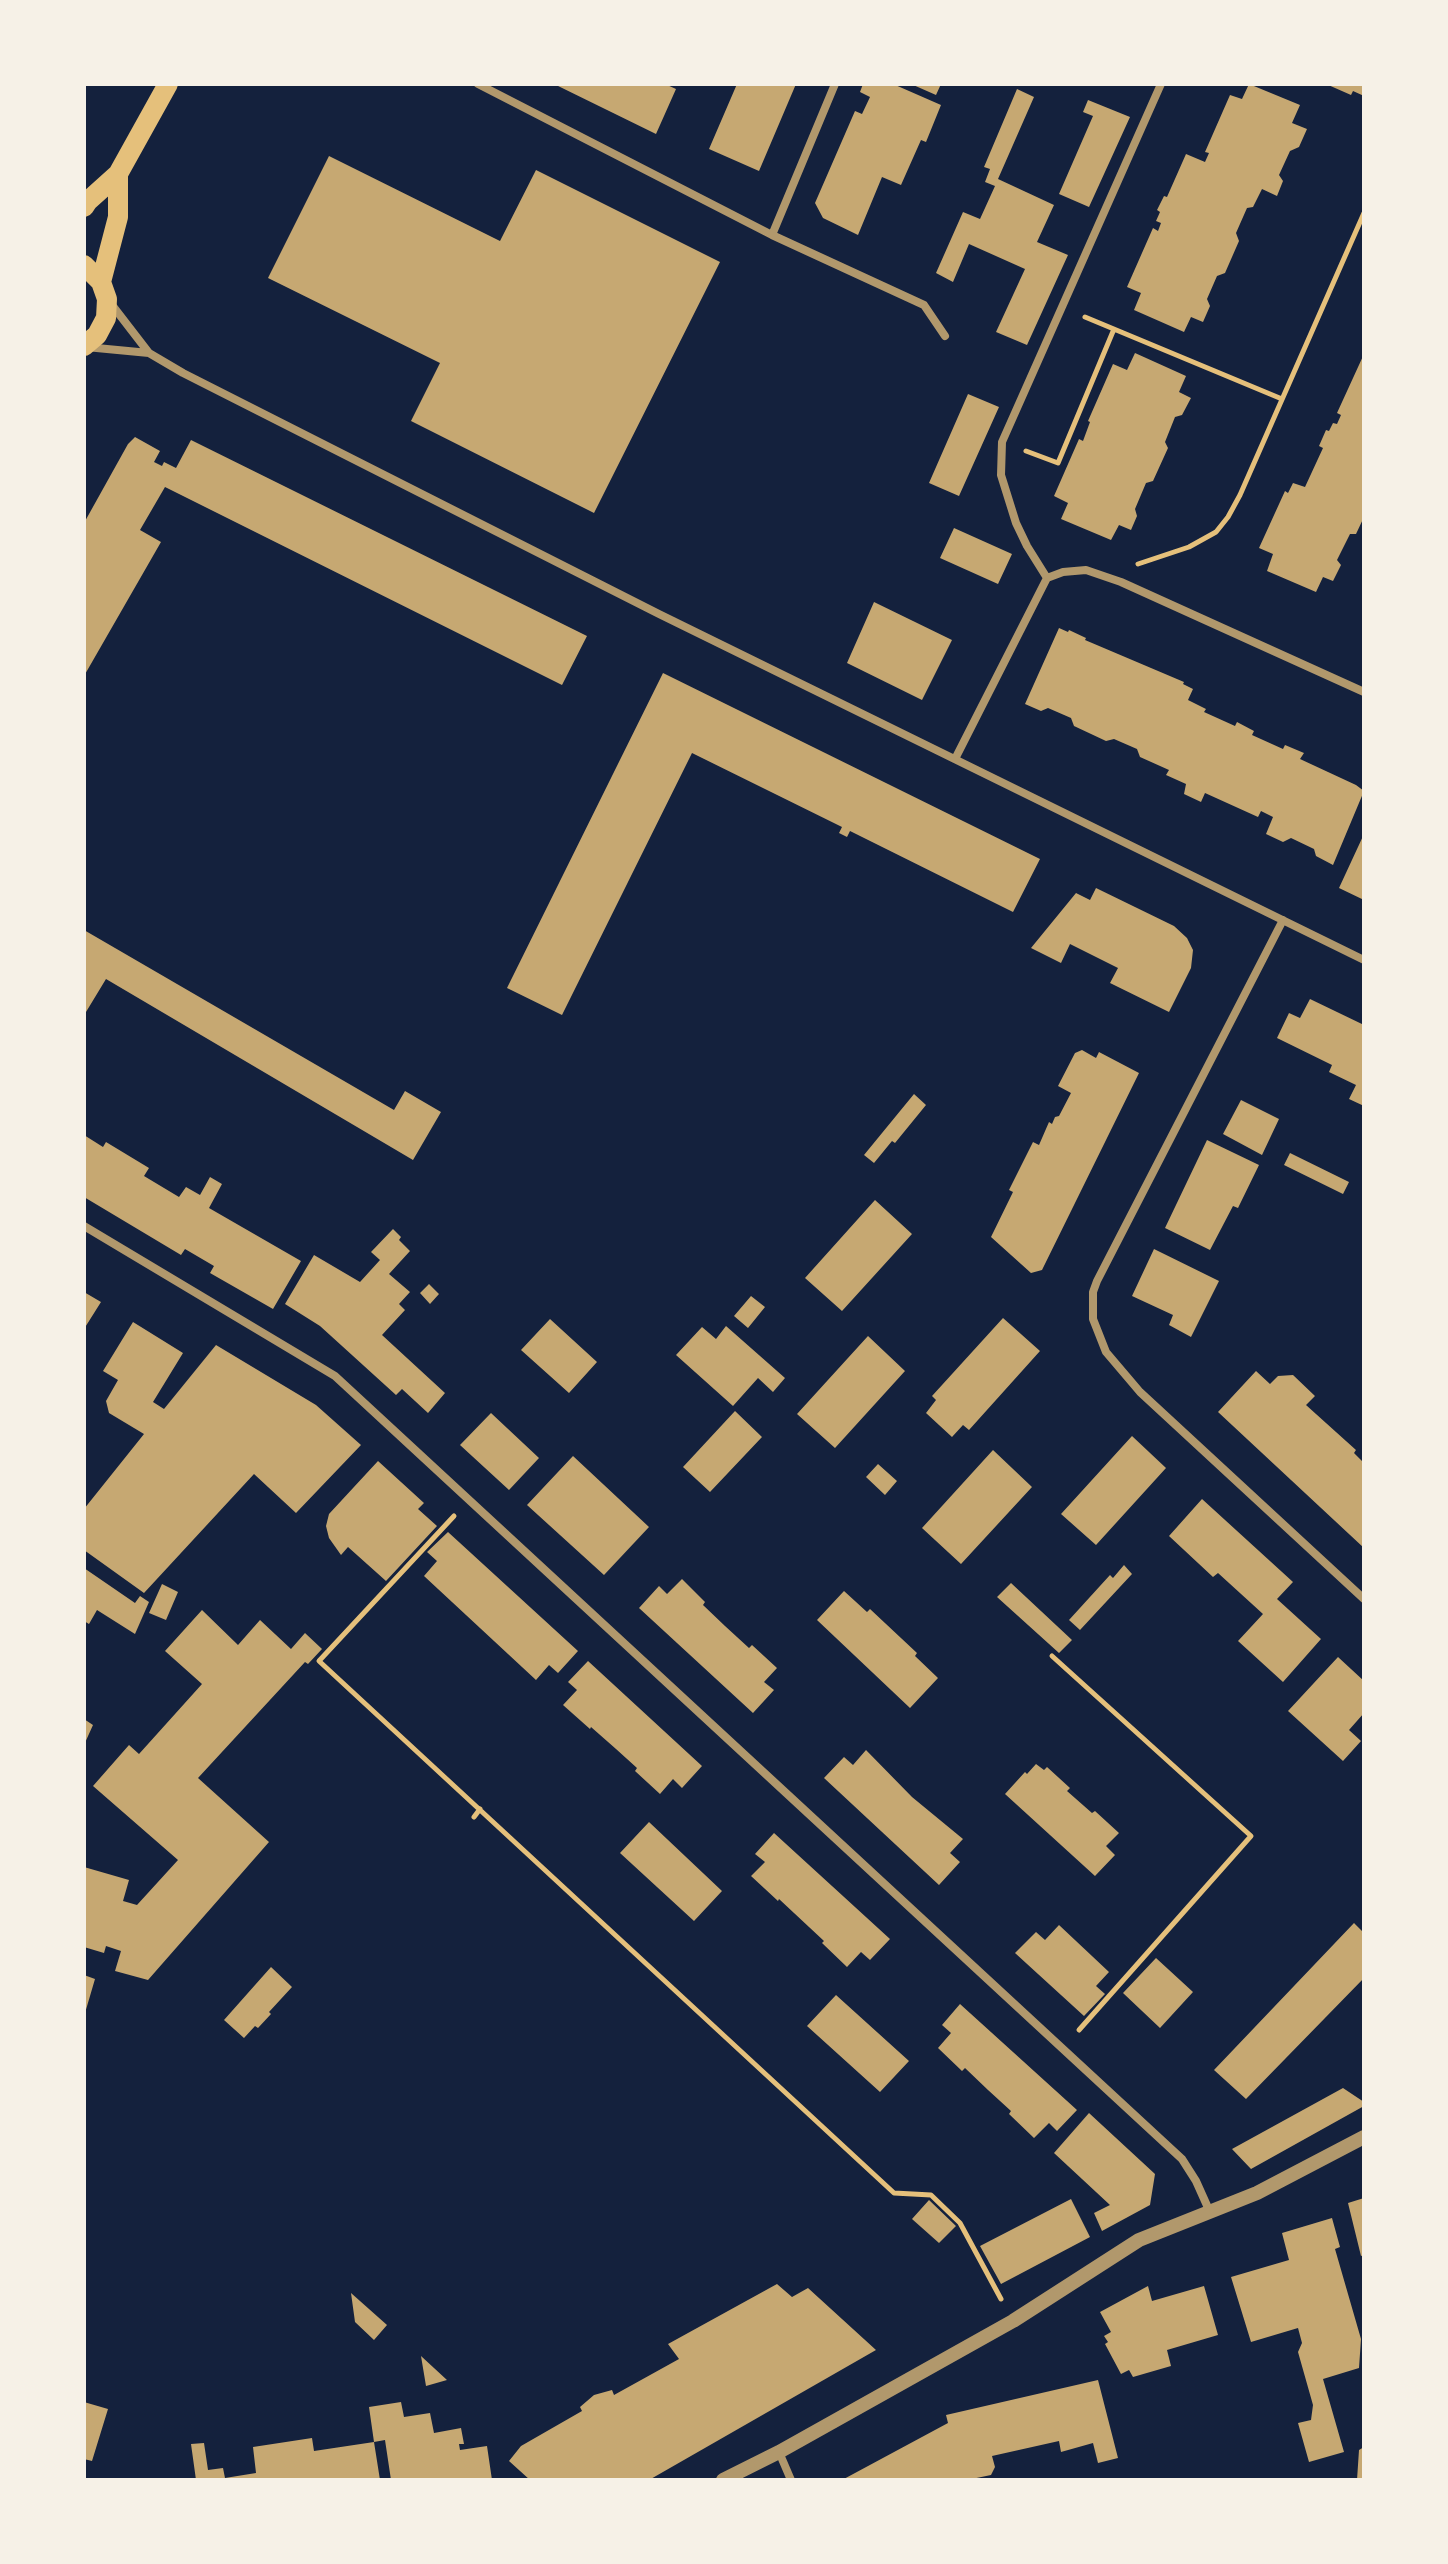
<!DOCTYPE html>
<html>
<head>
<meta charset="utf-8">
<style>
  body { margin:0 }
  #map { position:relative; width:1448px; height:2564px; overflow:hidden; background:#14213d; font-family:"Sofia Sans Condensed",sans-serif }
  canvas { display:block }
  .frame { position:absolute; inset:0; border:86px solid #f6f1e7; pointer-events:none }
</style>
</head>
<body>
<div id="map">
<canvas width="1448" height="2564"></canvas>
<div class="frame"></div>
</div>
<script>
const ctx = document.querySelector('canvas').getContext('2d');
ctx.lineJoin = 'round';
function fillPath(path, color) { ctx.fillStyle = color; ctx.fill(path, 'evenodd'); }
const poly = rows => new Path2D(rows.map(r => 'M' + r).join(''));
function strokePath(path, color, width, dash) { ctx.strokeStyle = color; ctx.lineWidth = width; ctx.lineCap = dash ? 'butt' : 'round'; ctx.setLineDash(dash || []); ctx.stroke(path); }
const building = poly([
  [554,84,665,84,676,89,656,134],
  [737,84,796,84,759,171,709,149],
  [863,84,893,84,941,105,926,142,921,140,901,185,882,177,858,235,823,218,815,203,855,111,862,114,870,97,860,92],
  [911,84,941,84,936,95],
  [1249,84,1300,105,1292,123,1307,129,1299,147,1290,151,1279,175,1283,181,1277,196,1262,189,1253,207,1247,208,1236,233,1239,241,1225,273,1217,276,1207,299,1210,306,1203,322,1191,317,1184,332,1134,310,1141,293,1127,287,1153,228,1158,231,1161,223,1156,221,1160,212,1157,210,1164,196,1167,197,1186,154,1205,162,1209,153,1205,152,1230,95,1242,99],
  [1326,84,1364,84,1364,96,1353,91,1351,95],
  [1017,89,1034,97,998,179,1054,205,1037,242,1068,255,1027,345,996,332,1025,269,969,244,953,282,936,273,963,212,980,219,995,186,985,182,990,169,984,167],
  [1088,100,1130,117,1089,207,1059,194,1093,116,1083,112],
  [329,156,500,241,536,170,720,262,594,513,411,421,440,363,268,278],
  [1135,353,1186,376,1179,392,1191,398,1182,415,1175,417,1165,442,1168,448,1153,481,1146,483,1135,509,1137,516,1131,530,1119,525,1111,540,1061,519,1068,503,1054,496,1079,439,1083,441,1090,422,1088,421,1113,364,1127,370],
  [1364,354,1364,517,1356,534,1350,534,1337,560,1341,565,1333,581,1323,577,1316,592,1267,571,1273,554,1259,548,1285,491,1288,493,1293,483,1305,487,1323,448,1319,446,1326,430,1329,431,1333,423,1337,424,1341,415,1337,413],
  [968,394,999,407,959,496,929,483],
  [135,437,160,451,154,462,162,466,164,462,176,468,191,440,587,636,562,685,165,487,140,530,161,542,84,676,84,523,128,444],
  [954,528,1012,554,998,584,940,558],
  [874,602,952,640,922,700,847,663],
  [1059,628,1068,632,1069,630,1086,638,1085,640,1184,682,1183,684,1193,689,1188,700,1206,709,1204,712,1235,726,1237,722,1254,731,1252,735,1283,749,1285,745,1304,753,1300,759,1356,785,1364,791,1333,865,1316,856,1314,849,1291,838,1283,842,1266,834,1273,817,1261,811,1258,817,1205,793,1201,802,1184,794,1186,784,1166,775,1169,770,1140,757,1137,749,1114,739,1106,741,1074,726,1071,718,1048,708,1041,711,1025,704],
  [663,673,1040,859,1013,912,850,831,847,837,839,833,842,827,692,753,562,1015,507,988],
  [1364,834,1364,900,1339,888],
  [1096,888,1174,926,1187,938,1193,950,1191,968,1169,1012,1110,983,1118,968,1070,944,1061,963,1031,948,1076,893,1090,900],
  [84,930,394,1110,405,1091,441,1112,413,1160,106,979,86,1012,84,1011],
  [1310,999,1364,1025,1364,1106,1349,1099,1356,1085,1329,1072,1332,1065,1277,1038,1289,1013,1300,1018],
  [1082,1050,1096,1058,1099,1052,1139,1073,1042,1270,1031,1273,991,1237,1013,1192,1009,1190,1033,1142,1039,1145,1049,1122,1052,1124,1055,1117,1059,1116,1071,1093,1058,1086,1075,1053],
  [914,1094,926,1105,895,1143,892,1141,874,1163,864,1155],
  [1241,1100,1279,1119,1262,1155,1223,1134],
  [84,1135,103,1147,106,1142,149,1168,144,1176,179,1197,186,1187,200,1195,210,1177,222,1184,209,1208,301,1261,273,1309,210,1273,214,1266,185,1249,181,1255,84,1197],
  [1207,1140,1259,1165,1238,1208,1233,1206,1210,1250,1165,1228],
  [1290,1153,1349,1182,1343,1194,1284,1165],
  [875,1200,912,1234,842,1311,805,1278],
  [393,1229,401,1237,399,1240,410,1251,389,1274,410,1292,399,1304,405,1310,382,1335,445,1393,428,1413,402,1389,396,1395,320,1326,285,1304,314,1255,360,1282,380,1260,371,1252],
  [1154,1249,1219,1281,1191,1337,1169,1325,1173,1315,1132,1296],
  [429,1284,439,1294,430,1304,420,1293],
  [84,1292,101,1302,84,1329],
  [751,1296,765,1307,748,1328,734,1316],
  [1003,1318,1040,1351,969,1430,963,1425,952,1437,926,1413,936,1400,932,1396],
  [550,1319,597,1362,569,1393,521,1350],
  [133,1322,183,1353,153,1402,164,1409,216,1345,316,1405,361,1445,296,1513,254,1474,144,1593,84,1550,84,1509,144,1434,109,1413,106,1401,118,1380,103,1371],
  [726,1326,785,1378,773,1392,758,1378,733,1406,676,1355,702,1327,716,1339],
  [868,1336,905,1371,835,1448,797,1414],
  [1256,1371,1270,1384,1278,1376,1293,1375,1315,1396,1306,1405,1356,1450,1354,1453,1364,1463,1364,1548,1218,1412],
  [735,1411,762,1437,710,1492,683,1467],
  [491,1413,539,1458,509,1490,460,1445],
  [1132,1436,1166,1468,1096,1545,1061,1514],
  [993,1450,1032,1487,961,1564,922,1528],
  [573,1456,649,1527,604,1575,527,1505],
  [378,1461,424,1503,418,1509,437,1526,386,1581,348,1547,341,1555,329,1538,326,1526,329,1514],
  [878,1464,897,1481,885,1495,866,1477],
  [1202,1499,1293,1582,1277,1599,1321,1639,1283,1682,1238,1641,1263,1614,1218,1573,1213,1577,1169,1536],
  [448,1532,578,1651,558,1673,549,1665,536,1680,424,1576,437,1561,427,1552],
  [1124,1565,1132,1574,1080,1630,1069,1620,1110,1575,1113,1578],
  [84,1568,135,1603,140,1596,149,1602,135,1634,97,1610,89,1624,84,1621],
  [682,1579,705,1602,703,1605,725,1626,749,1648,752,1645,777,1668,764,1682,774,1690,753,1713,639,1608,659,1586,667,1594],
  [1011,1583,1072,1640,1059,1653,997,1597],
  [162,1584,178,1592,166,1620,149,1613],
  [844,1591,867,1612,870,1609,917,1653,915,1656,938,1678,910,1708,817,1620],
  [202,1610,238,1645,260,1620,291,1649,305,1633,322,1649,308,1664,305,1662,198,1778,269,1842,148,1980,115,1971,121,1951,106,1946,104,1953,84,1947,84,1867,129,1880,123,1901,137,1905,178,1860,93,1786,129,1745,139,1754,202,1684,165,1651],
  [1338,1657,1364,1681,1364,1713,1349,1730,1361,1741,1343,1761,1288,1711],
  [588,1661,702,1766,682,1788,673,1779,660,1794,635,1771,637,1768,616,1749,591,1727,590,1729,563,1705,577,1690,568,1682],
  [84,1719,93,1725,84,1745],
  [866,1750,912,1797,963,1839,950,1853,960,1862,939,1885,824,1778,844,1757,853,1765],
  [1036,1764,1044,1770,1047,1767,1070,1788,1067,1791,1092,1813,1095,1811,1119,1833,1106,1846,1115,1855,1095,1876,1005,1794,1025,1772,1027,1774],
  [649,1822,722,1891,694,1921,620,1853],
  [774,1833,890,1939,870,1960,861,1952,847,1967,822,1943,824,1941,779,1899,778,1901,751,1876,765,1862,755,1854],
  [1354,1923,1364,1933,1364,1978,1246,2099,1214,2070],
  [1059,1925,1109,1972,1096,1986,1105,1994,1084,2016,1015,1953,1036,1932,1045,1940],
  [1156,1958,1193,1992,1160,2028,1123,1993],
  [271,1967,292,1987,269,2012,271,2014,258,2028,255,2026,244,2038,224,2020],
  [84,1975,95,1979,85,2013,84,2013],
  [836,1995,909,2061,880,2092,807,2026],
  [960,2004,1077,2110,1057,2131,1049,2123,1034,2138,1009,2114,1011,2111,988,2090,965,2068,962,2071,938,2048,951,2033,942,2025],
  [1343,2088,1364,2102,1364,2106,1251,2169,1232,2149],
  [1089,2113,1155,2174,1150,2205,1102,2231,1094,2213,1110,2205,1054,2153],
  [1364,2198,1364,2255,1361,2256,1348,2203],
  [1071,2199,1090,2237,1001,2284,980,2246],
  [929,2200,956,2226,939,2243,912,2219],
  [1332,2218,1340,2247,1335,2249,1361,2339,1359,2368,1323,2379,1344,2452,1309,2462,1298,2423,1311,2420,1313,2405,1298,2352,1302,2343,1298,2328,1251,2342,1231,2277,1289,2260,1282,2233],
  [777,2284,792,2297,808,2288,876,2350,649,2480,530,2480,509,2461,521,2446,582,2411,580,2407,594,2395,612,2390,614,2395,679,2359,668,2344],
  [1148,2286,1152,2301,1204,2286,1218,2335,1167,2350,1171,2366,1133,2377,1129,2370,1121,2374,1105,2344,1108,2342,1104,2336,1111,2332,1100,2312],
  [351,2293,387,2325,374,2340,355,2322],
  [421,2356,447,2380,426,2386],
  [1098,2380,1118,2458,1098,2463,1093,2443,1061,2452,1059,2441,992,2456,995,2467,991,2475,967,2480,842,2480,948,2423,946,2415],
  [84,2402,108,2409,92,2461,84,2459],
  [401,2402,404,2417,430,2413,434,2433,461,2428,464,2444,459,2444,460,2450,487,2446,492,2480,391,2480,385,2440,374,2442,369,2407],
  [312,2438,314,2451,374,2442,380,2480,196,2480,191,2444,204,2443,208,2470,223,2468,225,2478,256,2473,253,2447],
  [1364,2447,1364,2480,1357,2480,1359,2450]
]);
const path = poly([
  [1085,317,1282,399],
  [1026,451,1058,463,1114,329],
  [1138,564,1189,547,1216,532,1228,517,1240,495,1364,213],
  [454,1516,319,1661,894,2193,931,2195,960,2223,1001,2299],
  [1052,1656,1251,1836,1079,2030],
  [474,1817,480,1809]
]);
const minor = poly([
  [478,84,772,235,924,305,945,336],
  [772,235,835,84],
  [112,305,149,353,183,373,659,614,1364,960],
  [86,347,149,353],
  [1047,578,1063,572,1086,570,1121,582,1364,692],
  [955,759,1047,578,1027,546,1016,523,1001,475,1002,442,1161,84],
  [1283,920,1097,1281,1093,1292,1093,1319,1106,1352,1140,1392,1364,1599],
  [84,1226,335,1376,1182,2159,1196,2181,1209,2210],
  [779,2452,791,2480]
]);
const tertiary = poly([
  [723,2480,779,2452,1013,2321,1139,2240,1257,2193,1364,2137]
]);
const primary = poly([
  [84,207,88,201,118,174,168,84],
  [84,265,101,282,107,299,106,318,97,335,84,346],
  [101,282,118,217,118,174]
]);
fillPath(building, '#c6a872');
strokePath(path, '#e5c07b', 5);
strokePath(minor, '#b1986c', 8);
strokePath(tertiary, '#b1986c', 14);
strokePath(primary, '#e5c07b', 20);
</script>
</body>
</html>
